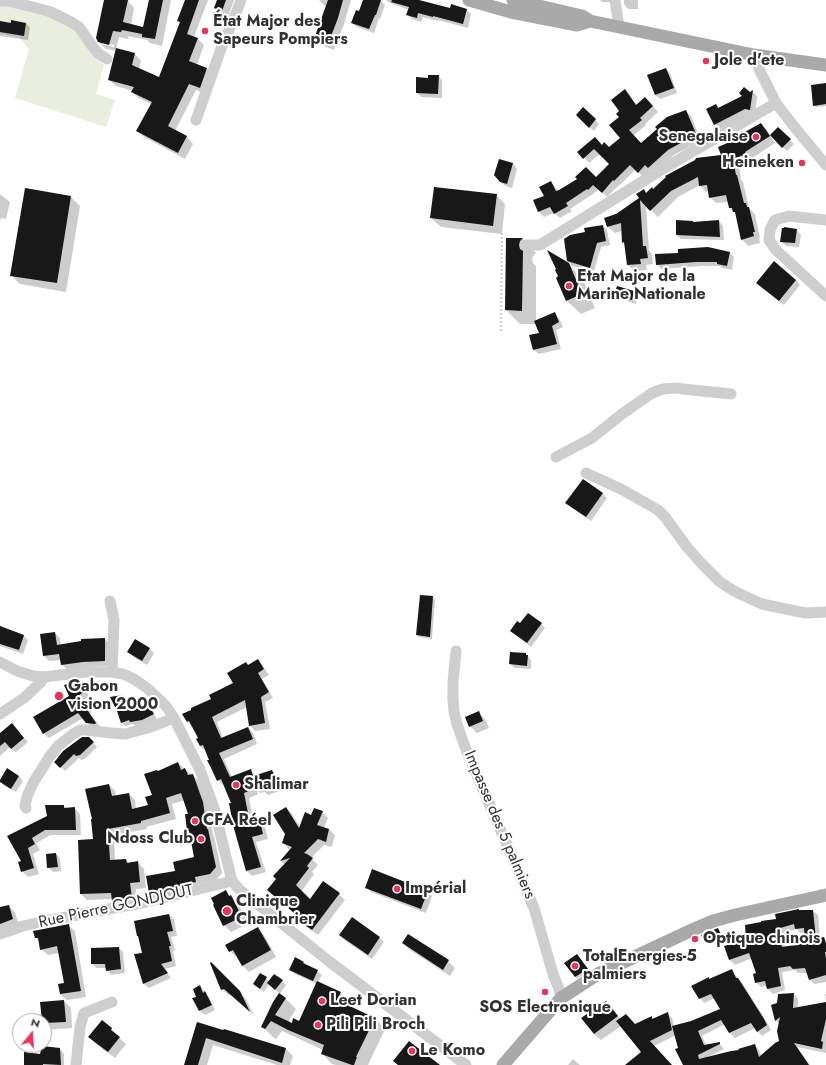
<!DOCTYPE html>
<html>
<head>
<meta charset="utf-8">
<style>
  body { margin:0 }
  #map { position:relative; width:826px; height:1065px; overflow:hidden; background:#fff; font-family:Jost,sans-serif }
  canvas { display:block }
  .north { position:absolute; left:12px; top:1013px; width:40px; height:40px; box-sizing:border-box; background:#fff; border:1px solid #adadad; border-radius:50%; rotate:18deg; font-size:11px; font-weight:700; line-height:16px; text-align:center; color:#313131 }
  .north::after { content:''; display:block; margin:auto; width:14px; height:18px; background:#e8345a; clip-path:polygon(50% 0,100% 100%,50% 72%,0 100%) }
</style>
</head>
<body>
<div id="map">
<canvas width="826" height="1065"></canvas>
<div class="north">N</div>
</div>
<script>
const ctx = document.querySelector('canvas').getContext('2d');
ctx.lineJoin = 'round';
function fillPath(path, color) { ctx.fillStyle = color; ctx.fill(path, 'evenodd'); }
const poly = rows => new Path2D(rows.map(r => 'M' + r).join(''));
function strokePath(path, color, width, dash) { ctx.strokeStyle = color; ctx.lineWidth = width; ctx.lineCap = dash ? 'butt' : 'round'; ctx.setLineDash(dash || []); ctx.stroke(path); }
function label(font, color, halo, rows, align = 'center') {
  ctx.font = font + ' Jost,sans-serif'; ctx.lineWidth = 4; ctx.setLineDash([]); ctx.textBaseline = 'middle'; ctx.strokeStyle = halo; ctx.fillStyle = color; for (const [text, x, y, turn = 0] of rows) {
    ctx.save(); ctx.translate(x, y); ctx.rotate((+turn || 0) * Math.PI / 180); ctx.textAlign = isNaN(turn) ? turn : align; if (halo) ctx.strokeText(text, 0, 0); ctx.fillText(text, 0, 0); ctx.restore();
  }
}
const green = poly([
  [0,5,42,13,75,28,90,51,104,65,96,94,115,100,106,127,15,98,29,49,19,37,0,34]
]);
const shadow = poly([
  [105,0,130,0,128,1,134,8,131,25,144,28,150,0,171,0,162,46,150,43,147,40,128,36,128,39,119,37,116,49,135,54,141,61,139,69,160,78,181,23,178,20,186,0,208,0,194,37,197,38,204,45,197,65,206,68,213,75,206,94,196,90,175,131,187,137,193,144,185,159,144,137,137,130,151,104,139,98,132,92,133,91,116,86,109,80,117,51,106,49,99,42],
  [102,42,114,45,114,47,102,44],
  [218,0,234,0,228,17,221,14,215,8],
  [319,0,351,0,344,24,334,50,321,45,315,39,327,6,325,6],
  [364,0,378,0,381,1,385,5,380,19,379,18,374,33,357,27,352,23,359,12],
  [386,0,415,0,451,10,452,6,467,10,471,14,468,28,438,20,438,21,423,17,421,22,412,19,408,15,409,10,388,2],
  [600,0,612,0,611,2,602,2],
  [624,0,638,0,638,9,628,9,624,4],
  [0,22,12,24,26,23,30,28,28,40,0,36],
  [666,69,670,73,677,93,660,99,655,95],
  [438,76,442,80,442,98,421,97,417,93,429,79],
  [826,84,826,106,816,107,814,105],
  [625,91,637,105,650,103,658,112,645,124,646,125,634,135,641,144,686,111,691,116,701,141,674,155,654,172,651,169,643,177,636,169,620,185,619,185,607,197,599,189,593,194,570,209,572,211,560,218,554,213,544,217,539,212,534,201,546,196,550,182,555,187,558,191,596,178,610,164,600,154,589,163,579,152,602,146,609,149,621,138,621,111],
  [752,91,757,96,755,115,750,114,720,129,715,124,716,105,720,108],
  [583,108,599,124,594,131,577,115],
  [761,124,767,130,770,135,778,128,794,144,787,151,771,135,770,135,775,143,751,159,751,160,739,165,741,180,743,182,749,208,755,214,760,238,759,238,760,243,748,246,742,239,736,214,730,208,728,202,716,203,710,197,709,191,706,192,700,185,678,197,658,217,646,205,649,251,652,254,653,264,646,265,647,270,634,271,628,265,625,244,623,242,622,231,615,233,608,227,605,219,616,215,640,198,643,190,647,194,722,156,744,134],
  [513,164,517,169,512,188,505,186,501,182],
  [0,194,10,202,6,219,1,218,0,221],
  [496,195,505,204,502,234,441,227,431,218],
  [71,197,80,206,66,292,20,284,11,275],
  [719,221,723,226,724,240,681,239,677,235,694,223],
  [603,226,607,230,610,245,601,247,594,271,572,266,568,261,587,233],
  [797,230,801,235,799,247,786,246,781,241],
  [507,239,523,239,536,253,534,255,532,259,533,263,536,266,536,322,554,313,559,318,563,327,556,330,561,349,539,354,534,350,531,336,540,334,536,324,520,324,506,310],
  [730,253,734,257,732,270,722,268,720,266,701,266,661,269,657,264],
  [568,264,582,278,595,308,581,314,567,301,560,277],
  [796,280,800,285,784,305,762,287],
  [618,287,634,292,638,296,636,304,620,299,616,295],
  [583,480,603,494,607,498,591,521,571,507],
  [433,597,435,600,432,639,419,637,417,635],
  [541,624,545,628,531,647,511,631,520,625],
  [0,625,4,629,24,636,28,640,23,654,0,646],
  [55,633,60,638,61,645,105,639,110,644,110,666,89,667,67,670,62,664,61,660,49,661,44,656],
  [149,648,154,653,147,665,132,656,128,652],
  [511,653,526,654,531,660,531,669,515,668,510,664],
  [258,661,263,666,269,675,262,679,273,698,265,702,270,729,255,731,250,725,247,707,217,722,223,738,248,728,253,733,257,744,224,759,232,777,250,770,256,776,272,771,277,776,282,790,268,795,265,792,260,793,257,790,258,794,249,798,254,823,260,822,265,827,268,839,256,842,266,872,252,876,247,871,234,825,232,804,224,785,218,780,206,751,200,746,199,739,193,728,188,722,213,699,234,683,248,666],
  [79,681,84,686,89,697,83,700,91,712,90,713,101,728,92,728,83,718,49,738,43,733,71,696],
  [121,696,126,702,143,699,148,704,157,719,147,724,135,726,133,724,125,726,121,722],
  [478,713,485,719,489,728,477,733,470,726],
  [16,729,28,742,16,752,10,747,0,756,0,734],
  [89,738,97,747,85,759,81,760,79,758,65,771,56,762],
  [178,763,199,781,209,809,213,834,214,836,222,873,216,880,201,883,202,888,156,899,150,893,196,857,191,833,188,831,190,814,185,800,172,804,176,819,146,827,147,829,114,835,115,861,126,860,129,863,138,862,144,869,146,888,136,889,137,904,120,907,113,901,113,899,87,900,81,894,109,785,115,791,116,796,129,794,135,800,136,809,149,806,153,796,158,772],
  [8,769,19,776,23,781,16,792,5,786,0,781],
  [64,806,67,809,74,808,80,814,81,835,51,835,36,843,40,850,33,854,39,874,28,877,22,871,23,862,9,836,48,816],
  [286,808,292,814,300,827,312,816,322,812,328,818,324,828,329,829,335,835,332,847,324,845,311,858,318,865,312,872,314,874,301,892,310,900,339,894,345,900,318,935,307,927,301,921,302,919,277,879,285,865,281,861,290,850,283,843,286,834],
  [56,854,60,858,61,871,53,872,48,867],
  [367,888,428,892,432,896,426,913,371,892],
  [225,892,238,903,248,924,231,932,224,925],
  [8,906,15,912,19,926,0,932,0,908],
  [813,911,818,915,820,939,824,938,826,940,826,982,814,984,810,979,807,973,798,973,795,970,782,972,785,990,773,994,768,989,767,986,761,987,756,982,757,974,752,958,735,965,730,960,726,947,747,941,777,920],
  [797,929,800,933,805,932,806,943,800,946,785,947,781,934],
  [169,915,174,919,177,936,171,937,175,950,173,951,176,966,164,969,171,978,149,988,144,984,135,955,144,953],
  [352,919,380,938,384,942,372,959,344,940,340,935],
  [68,925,75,931,86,997,67,1000,60,994,65,984,59,953,48,955,41,949,40,941,36,938],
  [258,929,264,935,276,957,249,972,243,966,238,956,236,957,230,951],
  [717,929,721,933,725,941,716,944,714,942,709,945,705,942,702,935],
  [403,943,448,961,455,968,450,976,410,950],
  [119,948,123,952,125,973,111,975,107,970,106,968,96,968,92,963],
  [579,957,589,971,577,979,566,963],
  [303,962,307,966,317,971,322,975,318,982,340,993,350,1003,349,1006,375,1019,385,1029,368,1065,336,1065,332,1064,322,1053,323,1050,282,1031,276,1039,273,1037,263,1027,280,994,269,984,264,992,254,984,266,978,269,982,282,981,286,985,279,995,286,999,296,1009,288,1022,292,1024,300,1022,317,984,295,974,290,969],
  [211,964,246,999,254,1015,231,994,228,995,222,989],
  [731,970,743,984,768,1024,771,1030,762,1036,755,1028,735,1038,730,1033,725,1024,702,1036,706,1045,719,1043,724,1049,708,1057,740,1051,755,1045,759,1050,761,1056,780,1042,780,1024,775,1020,778,1004,794,994,798,999,798,1008,826,1003,825,994,826,994,826,1053,797,1047,810,1065,684,1065,676,1035,654,1046,671,1065,627,1065,642,1052,621,1026,601,1040,594,1034,606,1002,621,1019,635,1025,652,1017,654,1019,667,1013,672,1018,674,1026,692,1022,721,1009,715,998,704,1003,700,998,709,980],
  [200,986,204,991,205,993,209,997,215,1010,205,1015,200,1011,194,999,197,998],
  [64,1001,71,1008,72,1028,44,1030,44,1021,37,1021,37,1016,42,1016],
  [197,1023,224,1031,224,1030,286,1049,293,1056,290,1065,277,1065,213,1045,207,1065,185,1065],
  [111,1029,118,1036,117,1036,126,1044,115,1058,96,1044,90,1037],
  [60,1049,64,1054,64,1065,25,1065,41,1055],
  [573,1059,580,1065,568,1065]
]);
const building = poly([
  [104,0,128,0,123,22,143,27,149,0,163,0,155,39,142,37,142,34,122,30,121,32,113,31,109,45,98,42,96,38],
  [185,0,199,0,187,34,198,38,189,61,207,68,200,88,189,84,168,126,187,136,178,153,136,131,152,102,131,92,134,87,108,80,116,48,135,53,132,65,159,77,180,22,177,21],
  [217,0,226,0,222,11,214,8],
  [328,0,343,0,338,18,328,44,314,39],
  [363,0,381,0,376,15,375,15,369,29,351,23,356,10,359,11],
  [392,0,419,0,450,8,451,4,467,9,463,24,433,16,433,17,418,13,417,18,406,15,409,7,391,2],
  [11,20,26,23,24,36,0,32,0,21,11,23],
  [666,68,674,88,655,95,647,75],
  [428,75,439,75,438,94,416,93,416,77,428,78],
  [826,83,826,104,813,106,811,85],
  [744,87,750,92,753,90,750,110,745,109,714,125,706,109,716,104,718,108,742,96,739,93],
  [625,89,636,105,645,97,653,106,640,118,642,120,629,130,641,143,657,129,655,127,667,117,686,110,697,136,688,139,668,150,648,168,645,165,638,173,630,165,614,181,613,180,602,193,593,185,588,190,587,189,566,203,568,206,554,214,550,207,538,212,533,200,544,196,539,187,551,181,556,191,559,190,577,179,575,177,586,167,596,177,609,164,594,149,583,159,577,152,595,137,602,145,604,142,609,147,620,138,609,125,619,117,616,114,619,111,611,100],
  [583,107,596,119,589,128,576,115],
  [761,123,770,136,745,152,746,154,733,159,736,175,737,175,744,203,746,203,747,207,749,207,755,232,753,232,754,236,741,240,735,212,733,212,732,208,729,208,726,195,709,198,707,185,699,186,698,177,671,191,650,211,640,200,643,246,646,246,648,258,640,259,641,264,627,265,624,242,622,243,621,223,607,227,604,218,616,214,639,198,636,194,644,189,646,193,652,187,653,189,666,177,665,176,695,160,696,158,721,155,718,147,737,139,735,135,742,131,743,133],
  [778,127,791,139,782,148,770,135],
  [499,159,513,163,507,184,500,182,494,175],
  [434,187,497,194,493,226,430,218],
  [25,188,71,196,57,283,10,276],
  [676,220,693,221,693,222,719,220,720,237,676,235],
  [603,225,606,241,597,243,590,268,567,261,564,239,570,235,585,232,584,228],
  [784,227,797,229,795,243,780,242,782,228,784,228],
  [506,238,523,238,520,241,519,245,520,249,523,251,522,311,505,310],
  [708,247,730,252,727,266,717,264,717,262,696,262,656,265,655,254,678,253,678,249],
  [547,250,569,263,582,294,566,301,556,278,558,276,555,270,556,269],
  [774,261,796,280,779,301,756,283],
  [617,286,634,291,632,300,614,295],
  [555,312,559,322,552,326,557,344,533,350,529,335,539,333,534,321],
  [583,479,603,493,586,517,565,503],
  [420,595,433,596,430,637,416,635],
  [528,613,542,623,527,643,510,631,517,621,520,623],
  [0,626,24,635,19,650,0,644],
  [55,632,57,645,81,641,81,639,105,638,105,661,83,662,61,665,59,654,43,656,40,634],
  [135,639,150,648,142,661,127,652],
  [510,652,526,653,526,655,528,655,527,666,509,664],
  [258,659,264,669,258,673,269,692,261,697,265,723,249,726,245,700,212,717,221,738,248,727,253,739,219,753,230,777,251,769,253,776,272,770,278,784,262,790,260,786,254,789,252,786,253,789,244,793,250,823,260,821,263,834,252,837,261,867,246,871,233,825,229,803,231,803,221,779,217,781,212,770,207,760,209,760,203,745,200,746,196,739,198,738,189,721,187,722,182,714,191,710,191,708,211,699,209,695,233,683,227,673,246,662,248,665],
  [79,680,84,692,79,695,87,707,86,708,96,723,95,724,86,723,78,713,43,734,33,717,69,696,64,685],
  [122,695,125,702,144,698,154,714,142,720,130,722,129,720,121,723,117,711,110,697],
  [479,711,483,721,469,727,465,717],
  [12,723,24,738,11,749,5,742,0,746,0,733],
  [82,737,89,737,94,742,80,755,76,756,74,754,60,768,54,762,56,760,63,751],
  [178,762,181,770,185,768,188,775,193,774,199,791,203,802,207,829,208,829,216,867,210,874,195,877,196,882,149,893,146,876,175,871,173,862,194,857,189,831,187,831,185,814,188,814,181,793,166,798,170,813,141,821,141,823,108,829,110,860,126,859,127,863,138,861,140,882,130,883,132,898,112,901,111,893,80,894,78,840,93,839,91,819,92,819,85,789,109,784,112,796,129,793,132,809,148,805,145,797,152,795,144,774,157,770,158,771],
  [7,768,19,776,11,789,0,782,0,780],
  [45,805,64,805,64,808,75,807,76,830,45,830,32,838,35,844,28,848,34,868,21,872,18,862,21,861,7,836,47,816],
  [286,807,299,828,305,812,311,815,314,808,323,811,317,825,329,829,326,842,318,839,304,853,307,854,313,858,307,866,309,868,296,885,310,899,323,881,340,893,312,930,299,921,301,919,267,890,276,879,273,876,290,858,280,861,292,847,282,843,285,834,273,815],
  [56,853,58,867,47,868,46,854],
  [372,869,428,891,421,909,365,888],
  [226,890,229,896,231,895,242,917,223,926,213,905,214,904,211,898],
  [9,905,13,919,0,924,0,907],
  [799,909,799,910,813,910,816,939,824,937,826,944,826,952,825,952,826,959,826,975,809,980,805,968,793,969,790,966,778,968,781,986,767,989,765,981,755,983,753,974,756,973,749,953,729,960,724,946,746,940,745,925,761,922,761,921,776,919,775,914],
  [794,924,795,929,804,928,805,943,799,944,799,945,788,946,782,947,777,929],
  [169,914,173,931,167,932,171,946,169,946,172,961,161,964,168,973,143,984,134,954,142,953,138,936,137,936,134,921],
  [352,917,380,937,368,955,339,935],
  [69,924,81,991,60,994,58,984,64,983,57,946,40,950,38,938,35,938,33,931],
  [258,927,271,950,242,966,233,950,229,952,225,945],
  [718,928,722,937,711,941,710,939,704,942,701,935],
  [408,934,449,960,443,970,402,943],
  [119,947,121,969,106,971,105,964,91,964,91,948],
  [577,954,588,969,575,977,564,963],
  [295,957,304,962,303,963,318,970,313,981,289,970],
  [211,962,240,991,250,1012,224,989,221,990,210,963],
  [732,969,736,978,738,978,764,1019,767,1025,757,1032,751,1023,729,1033,721,1020,698,1031,704,1045,720,1042,720,1044,698,1055,699,1059,731,1051,739,1050,738,1049,755,1044,759,1057,775,1043,779,1041,777,1031,780,1017,775,1021,771,1005,777,1003,778,994,794,993,793,1008,826,1002,826,1019,821,1041,823,1042,822,1049,794,1043,809,1065,683,1065,675,1049,678,1048,672,1026,691,1021,720,1009,711,994,699,999,691,986,709,977,709,979],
  [260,973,267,977,260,989,253,984],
  [274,974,283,980,275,990,267,983],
  [317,981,341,992,337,1000,375,1018,356,1057,357,1057,354,1065,352,1065,321,1054,324,1045,288,1030,271,1021,265,1029,261,1027,273,1002,279,993,286,998,275,1015,292,1023,293,1018,299,1021],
  [200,985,203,993,205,991,212,1005,199,1011,192,998,196,997,193,989],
  [64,1000,66,1022,44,1023,44,1021,42,1021,40,1002],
  [606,1001,618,1016,594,1034,581,1018],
  [668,1012,672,1030,650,1041,672,1065,625,1065,641,1052,616,1021,626,1014,635,1024,652,1016,652,1019],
  [102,1020,112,1028,111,1030,120,1037,108,1052,88,1037],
  [197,1022,223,1030,224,1029,286,1048,282,1063,206,1038,198,1065,184,1065],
  [409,1041,440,1065,398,1065,393,1061],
  [42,1046,60,1048,61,1065,43,1064,43,1065,24,1065,24,1052,40,1054]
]);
const path = poly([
  [501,331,502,232]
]);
const minor = poly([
  [615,0,619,27],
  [0,1,7,1,29,6,51,12,71,22,79,27,93,47,98,53,107,59],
  [754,55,760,71,776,103,796,129,826,165],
  [196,120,222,46,235,16,241,0],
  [826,220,789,216,775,220,770,230,769,240,776,250,826,296],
  [526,245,540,245,661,170,776,103],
  [556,457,592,438,622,414,652,393,663,389,674,388,731,394],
  [586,473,621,489,658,510,665,517,687,547,701,563,719,581,726,586,738,593,762,604,805,613,826,612],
  [110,601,114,620,112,672],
  [456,651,453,682,453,699,454,712,457,724,465,747,534,908,553,974,559,989,561,998],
  [0,662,17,671,33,676,44,677,85,672,112,672,123,674,134,679,147,688,166,706,174,718,200,770,214,808,232,881,240,890,330,962,466,1065],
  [0,714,24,698,41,682,44,677],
  [26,808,25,806,27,797,33,783,50,756,58,746,73,734,80,730,87,730,111,733,125,734,151,727,174,718],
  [0,934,23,926,40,922,146,902,232,881],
  [76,1065,80,1027,84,1013,112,1002]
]);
const major = poly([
  [469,0,511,12,577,25,590,21],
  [513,0,582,16,590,21,754,55,826,65],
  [503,1065,561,998,598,974,692,930,713,921,735,915,826,895]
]);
const markers = [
  [205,31,4,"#e8345a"],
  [706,61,4,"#e8345a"],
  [756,137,4,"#e8345a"],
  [802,163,4,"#e8345a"],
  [569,286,4,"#e8345a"],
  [59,696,5,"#e8345a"],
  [236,785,4,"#e8345a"],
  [195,821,4,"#e8345a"],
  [201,839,4,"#e8345a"],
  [397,889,4,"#e8345a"],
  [227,911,5,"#e8345a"],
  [695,939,4,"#e8345a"],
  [575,966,4,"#e8345a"],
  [545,992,4,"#e8345a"],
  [322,1001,4,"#e8345a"],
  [318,1025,4,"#e8345a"],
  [412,1051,4,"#e8345a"]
];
const poiNames = [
  ["État Major des",213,22],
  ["Sapeurs Pompiers",213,40],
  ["Jole d'ete",714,61],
  ["Senegalaise",748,137,"right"],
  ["Heineken",794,163,"right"],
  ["Etat Major de la",577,277],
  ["Marine Nationale",577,295],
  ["Gabon",68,687],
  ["vision 2000",68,705],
  ["Shalimar",244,785],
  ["CFA Réel",203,821],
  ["Ndoss Club",193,839,"right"],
  ["Impérial",405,889],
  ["Clinique",236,902],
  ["Chambrier",236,920],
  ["Optique chinois",703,939],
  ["TotalEnergies-5",583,957],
  ["palmiers",583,975],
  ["Leet Dorian",330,1001],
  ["SOS Electronique",545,1008,"center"],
  ["Pili Pili Broch",326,1025],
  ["Le Komo",420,1051]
];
const streetNames = [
  ["Impasse des 5 palmiers",499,825,67],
  ["Rue Pierre GONDJOUT",116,907,-12]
];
fillPath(green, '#e9eedf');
fillPath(shadow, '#0003');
fillPath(building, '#181818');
strokePath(path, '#cecece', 2, [2, 2]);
strokePath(minor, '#cecece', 11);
strokePath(major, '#a9a9a9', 13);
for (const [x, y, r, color] of markers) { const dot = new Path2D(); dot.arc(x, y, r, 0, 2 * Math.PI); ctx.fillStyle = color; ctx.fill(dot); strokePath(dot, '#fff', 1.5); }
label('bold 16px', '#313131', '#fff', poiNames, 'left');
label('16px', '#313131', '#fff', streetNames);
</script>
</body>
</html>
